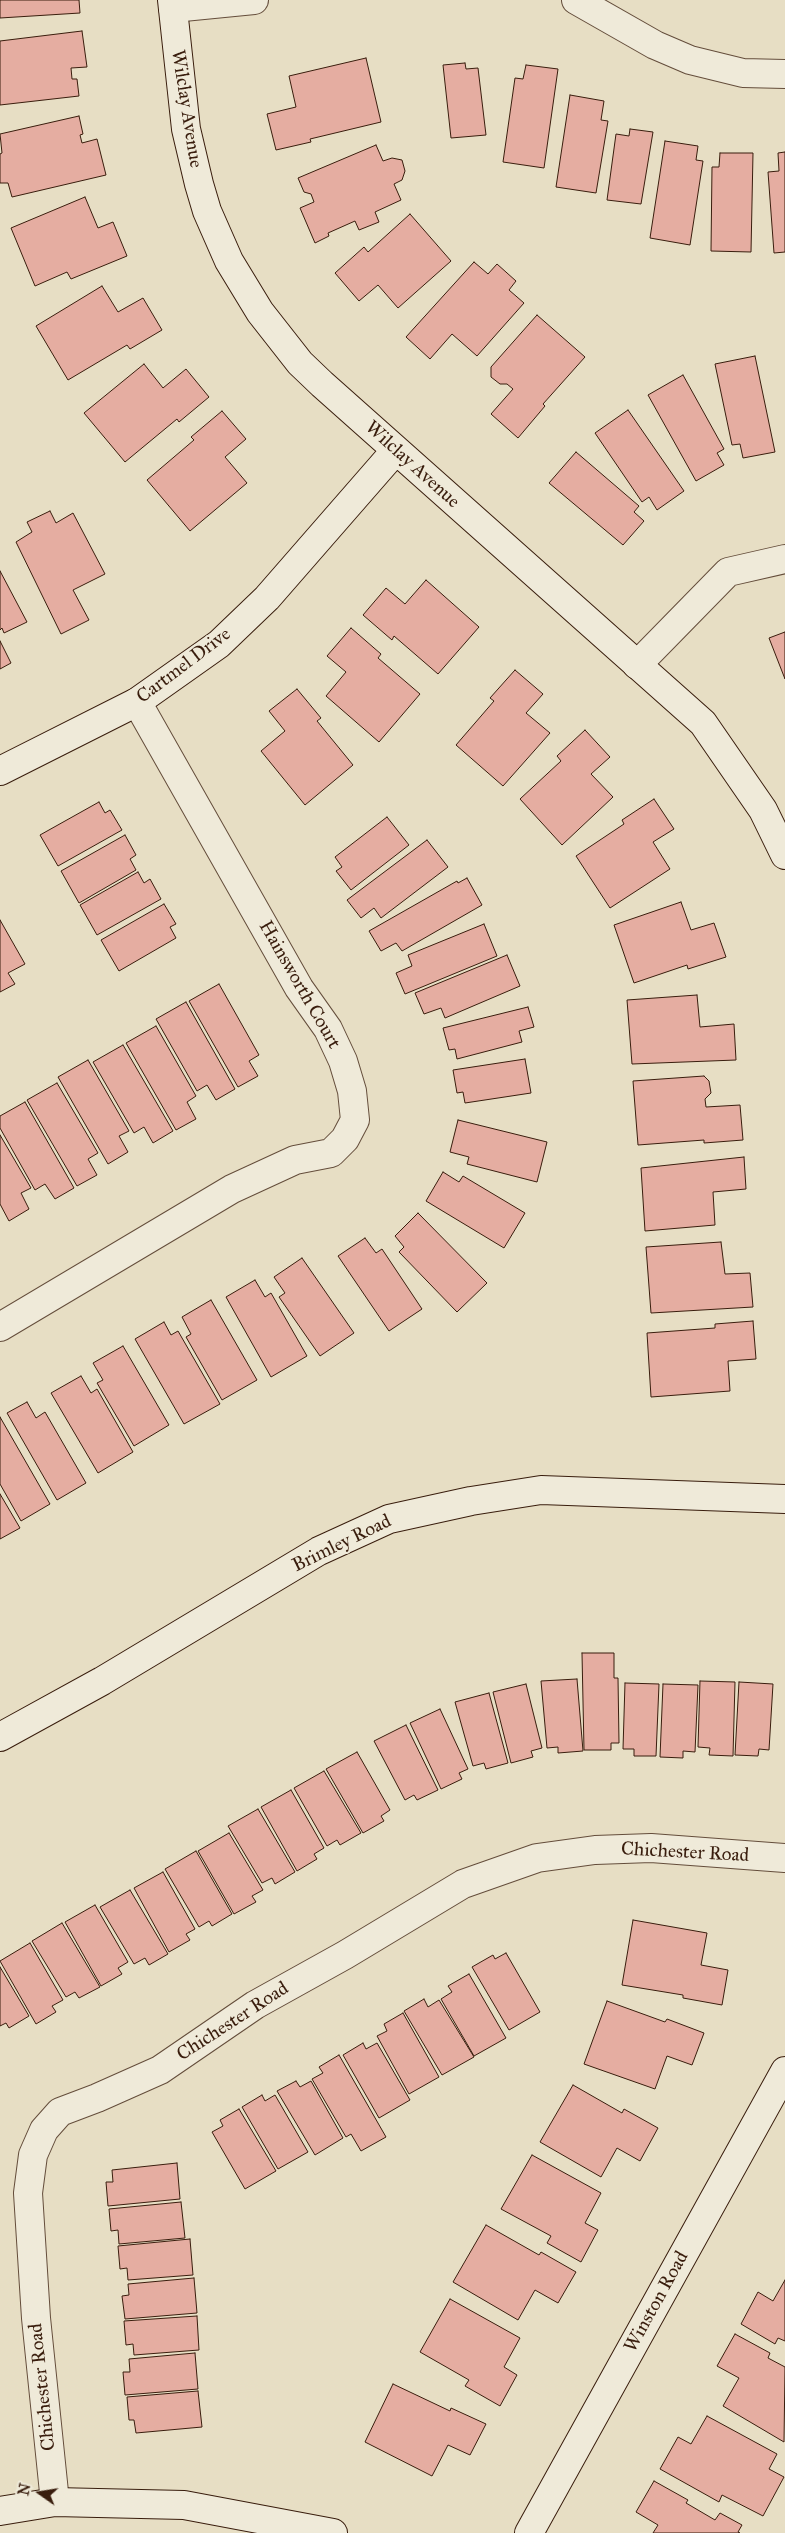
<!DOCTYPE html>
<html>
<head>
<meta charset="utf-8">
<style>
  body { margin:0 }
  #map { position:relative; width:785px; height:2533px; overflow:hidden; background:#e7dec4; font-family:"IM FELL Great Primer",serif }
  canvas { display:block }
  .north { position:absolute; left:15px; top:2468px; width:50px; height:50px; -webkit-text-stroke:4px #efead9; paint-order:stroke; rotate:283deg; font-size:14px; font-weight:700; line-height:20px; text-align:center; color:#391d0d }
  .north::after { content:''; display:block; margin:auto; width:18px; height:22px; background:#391d0d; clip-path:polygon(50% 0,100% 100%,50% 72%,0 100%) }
</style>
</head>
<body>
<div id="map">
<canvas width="785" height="2533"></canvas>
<div class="north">N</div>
</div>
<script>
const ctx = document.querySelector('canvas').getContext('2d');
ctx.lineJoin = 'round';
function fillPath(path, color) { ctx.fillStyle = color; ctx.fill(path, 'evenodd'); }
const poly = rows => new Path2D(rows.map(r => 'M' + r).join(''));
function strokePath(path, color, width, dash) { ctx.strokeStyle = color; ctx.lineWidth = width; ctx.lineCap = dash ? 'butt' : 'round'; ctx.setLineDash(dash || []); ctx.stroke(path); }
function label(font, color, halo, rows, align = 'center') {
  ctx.font = font + ' "IM FELL Great Primer",serif'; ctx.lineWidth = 4; ctx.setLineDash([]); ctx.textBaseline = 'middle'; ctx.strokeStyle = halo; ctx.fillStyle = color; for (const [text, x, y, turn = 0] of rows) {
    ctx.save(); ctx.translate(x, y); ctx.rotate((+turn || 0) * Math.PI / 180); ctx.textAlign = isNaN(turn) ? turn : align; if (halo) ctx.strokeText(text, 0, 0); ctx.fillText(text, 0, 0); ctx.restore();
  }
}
const building = poly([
  [0,0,79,0,80,13,0,18,0,0],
  [82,31,87,67,71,68,72,79,77,79,79,96,0,105,0,41,82,31],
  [366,58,381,122,310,139,311,142,276,150,267,114,296,107,289,76,366,58],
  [465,63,466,69,478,68,486,135,451,138,443,65,465,63],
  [526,65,558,69,544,168,503,162,515,78,523,79,526,65],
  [570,95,604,101,601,120,608,121,596,193,556,187,570,95],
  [79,116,83,134,80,135,82,143,97,139,106,175,12,197,8,183,0,183,0,154,2,153,0,134,79,116],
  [630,129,653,132,641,204,607,200,616,134,629,136,630,129],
  [665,141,698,146,696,160,703,161,690,245,650,238,665,141],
  [376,145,383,161,392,158,402,160,405,171,402,180,394,184,401,200,375,212,379,222,359,230,355,221,328,233,329,236,315,243,300,208,314,202,311,194,304,192,298,178,376,145],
  [785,152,785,252,774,253,768,172,779,171,778,153,785,152],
  [720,153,753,153,751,252,711,251,712,167,719,167,720,153],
  [85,197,98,228,113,222,127,256,71,279,67,272,35,286,11,228,85,197],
  [410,214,451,261,398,308,378,285,359,301,335,273,364,247,368,252,410,214],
  [474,262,488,274,497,264,516,281,509,290,524,303,477,356,452,334,430,359,406,337,474,262],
  [102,286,118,312,143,298,162,330,130,349,127,345,68,380,36,326,102,286],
  [537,315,585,357,543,404,545,406,518,438,491,414,513,389,507,384,500,384,491,377,491,367,537,315],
  [755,356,775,452,743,458,740,444,732,445,715,364,755,356],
  [144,364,163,388,186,369,209,397,179,422,177,419,125,462,84,413,144,364],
  [683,375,724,449,717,453,724,465,696,481,648,395,683,375],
  [628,410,684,491,657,510,649,497,642,502,595,433,628,410],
  [222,411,246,439,225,457,247,483,190,531,147,480,194,440,191,437,222,411],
  [576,452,639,506,634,512,644,521,623,545,549,483,576,452],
  [50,511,56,523,73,513,105,574,73,590,89,620,61,634,16,542,32,532,27,522,50,511],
  [0,571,27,622,4,633,2,628,0,630,0,571],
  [426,580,479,627,438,674,394,636,392,640,363,615,386,588,405,604,426,580],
  [351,628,381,654,378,658,420,694,379,742,326,696,346,672,327,656,351,628],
  [785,632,785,679,769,638,785,632],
  [0,641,11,663,0,669,0,641],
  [515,670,543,694,526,713,550,733,503,786,456,745,494,701,490,698,515,670],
  [297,689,321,718,317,721,353,765,305,805,261,751,285,731,269,711,297,689],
  [585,730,610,757,591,774,613,797,562,845,520,799,561,761,557,756,585,730],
  [654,799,674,829,653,842,670,869,610,908,576,856,624,824,622,820,654,799],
  [99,802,105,813,110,810,122,830,58,866,40,835,99,802],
  [387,817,409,845,351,890,336,871,342,867,335,857,387,817],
  [125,835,136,855,130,859,136,870,79,903,61,871,125,835],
  [427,840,448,867,381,918,374,908,361,918,347,900,427,840],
  [138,872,144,883,150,879,161,899,97,935,80,905,138,872],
  [467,878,482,905,402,951,396,943,381,951,369,931,457,881,458,883,467,878],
  [681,902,691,930,714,923,726,957,688,969,687,965,634,983,614,925,681,902],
  [164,904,176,924,170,927,176,938,119,971,101,940,164,904],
  [0,920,25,964,8,973,15,984,0,992,0,920],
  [484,924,497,956,405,994,396,973,412,966,408,955,484,924],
  [507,955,520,986,445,1018,441,1008,424,1014,415,993,507,955],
  [219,984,259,1055,249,1061,258,1076,238,1087,189,1001,219,984],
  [697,995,700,1027,734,1024,736,1060,632,1064,627,1000,697,995],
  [186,1002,235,1089,216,1100,207,1085,197,1091,156,1019,186,1002],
  [528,1007,534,1027,519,1031,522,1042,457,1059,455,1049,449,1050,443,1028,528,1007],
  [156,1026,196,1096,187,1102,196,1119,176,1130,126,1043,156,1026],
  [123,1045,173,1131,153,1143,144,1127,134,1133,93,1062,123,1045],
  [525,1059,531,1093,465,1103,463,1092,457,1093,453,1070,525,1059],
  [88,1060,129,1131,119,1136,128,1152,108,1164,58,1077,88,1060],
  [704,1076,709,1081,711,1093,705,1099,706,1107,740,1105,743,1140,704,1143,704,1140,638,1145,633,1081,704,1076],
  [57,1083,98,1153,88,1159,97,1175,77,1186,27,1100,57,1083],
  [25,1102,74,1188,55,1199,45,1184,35,1190,0,1128,0,1116,25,1102],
  [458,1120,547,1142,537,1182,467,1164,469,1157,450,1152,458,1120],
  [0,1135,31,1188,21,1193,29,1209,9,1221,0,1204,0,1135],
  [744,1157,746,1189,713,1192,715,1225,645,1231,641,1168,744,1157],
  [443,1172,459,1182,463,1176,525,1213,504,1248,426,1201,443,1172],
  [418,1213,487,1283,457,1312,399,1252,404,1247,395,1236,418,1213],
  [365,1238,376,1253,382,1249,422,1309,389,1331,338,1256,365,1238],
  [721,1242,725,1274,750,1273,753,1307,651,1313,646,1247,721,1242],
  [302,1258,354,1333,320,1356,279,1297,285,1293,274,1277,302,1258],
  [255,1280,265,1297,271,1293,307,1356,271,1377,226,1297,255,1280],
  [211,1300,257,1380,222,1400,186,1337,191,1334,182,1317,211,1300],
  [753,1321,756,1359,728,1361,730,1391,651,1397,647,1333,715,1328,715,1324,753,1321],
  [164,1322,171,1335,178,1331,220,1404,184,1424,135,1339,164,1322],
  [123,1346,169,1425,134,1446,97,1383,103,1380,93,1363,123,1346],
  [81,1376,91,1393,97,1389,133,1452,98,1473,51,1393,81,1376],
  [27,1402,36,1418,45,1412,86,1483,57,1500,7,1413,27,1402],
  [0,1417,50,1504,21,1521,0,1484,0,1417],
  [0,1494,20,1528,0,1539,0,1494],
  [582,1653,614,1653,614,1678,618,1678,619,1743,611,1743,611,1750,584,1750,582,1653],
  [577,1679,583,1751,558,1753,558,1747,547,1748,541,1681,577,1679],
  [700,1681,735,1682,733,1756,709,1755,710,1748,698,1747,700,1681],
  [739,1682,773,1684,769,1750,759,1749,758,1756,735,1755,739,1682],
  [625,1683,659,1684,656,1756,634,1756,634,1749,623,1749,625,1683],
  [526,1684,542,1748,531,1751,533,1757,511,1763,493,1692,526,1684],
  [663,1684,698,1685,695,1752,683,1751,683,1758,660,1757,663,1684],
  [489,1693,508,1763,486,1769,484,1763,473,1766,455,1702,489,1693],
  [440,1709,468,1769,459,1773,462,1779,441,1789,410,1723,440,1709],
  [406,1725,438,1790,417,1800,414,1795,405,1800,374,1741,406,1725],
  [357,1752,390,1810,381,1816,384,1821,363,1833,326,1769,357,1752],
  [324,1771,361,1833,340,1845,337,1840,327,1846,294,1788,324,1771],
  [291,1790,324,1848,314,1854,317,1859,297,1871,261,1807,291,1790],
  [258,1809,295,1872,275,1884,272,1878,262,1883,228,1826,258,1809],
  [229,1833,263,1890,252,1896,256,1902,234,1914,198,1851,229,1833],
  [196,1851,232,1914,212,1926,209,1921,199,1927,165,1869,196,1851],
  [163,1872,195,1929,186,1934,190,1940,169,1952,134,1888,163,1872],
  [130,1890,168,1954,149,1965,145,1958,134,1964,100,1907,130,1890],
  [95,1905,128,1962,118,1968,122,1974,101,1986,65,1922,95,1905],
  [633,1920,707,1933,701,1965,728,1970,722,2005,683,1998,683,1995,622,1985,633,1920],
  [62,1923,100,1987,79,1998,75,1992,66,1997,32,1941,62,1923],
  [30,1943,63,2000,52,2006,56,2012,36,2024,0,1961,30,1943],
  [506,1953,540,2012,509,2030,472,1967,493,1955,495,1959,506,1953],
  [0,1967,29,2016,9,2028,6,2023,0,2026,0,1967],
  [469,1974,506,2038,474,2056,441,1999,452,1992,448,1986,469,1974],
  [424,1999,428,2007,439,2000,474,2057,442,2075,404,2011,424,1999],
  [607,2001,665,2022,667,2019,704,2033,692,2065,667,2056,655,2089,584,2064,607,2001],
  [403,2013,439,2077,409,2094,377,2036,387,2031,384,2024,403,2013],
  [363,2043,366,2049,377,2043,410,2100,379,2118,343,2055,363,2043],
  [339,2055,386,2137,361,2151,351,2134,346,2137,312,2079,323,2073,319,2067,339,2055],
  [296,2081,300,2087,311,2081,343,2138,315,2155,277,2091,296,2081],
  [573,2085,622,2113,624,2109,658,2128,640,2161,617,2148,601,2177,540,2142,573,2085],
  [262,2095,265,2101,275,2095,308,2152,278,2169,242,2107,262,2095],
  [239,2109,276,2171,245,2189,212,2132,223,2126,220,2120,239,2109],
  [532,2155,601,2193,585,2223,598,2230,581,2262,547,2243,551,2236,501,2209,532,2155],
  [177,2163,180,2199,108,2206,106,2182,113,2182,112,2170,177,2163],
  [181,2202,185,2238,119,2244,118,2230,111,2231,109,2209,181,2202],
  [486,2225,539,2255,541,2252,576,2272,558,2303,535,2290,518,2320,453,2282,486,2225],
  [190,2239,193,2275,128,2280,127,2268,120,2269,118,2246,190,2239],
  [194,2278,197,2313,125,2319,122,2296,129,2295,128,2284,194,2278],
  [785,2280,785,2341,778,2338,775,2344,741,2324,758,2292,773,2301,785,2280],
  [450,2299,520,2338,504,2367,517,2375,500,2406,465,2386,469,2380,420,2352,450,2299],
  [197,2316,199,2350,134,2355,133,2344,126,2345,124,2321,197,2316],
  [735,2334,770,2353,768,2358,785,2367,784,2442,723,2406,739,2378,717,2366,735,2334],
  [195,2353,198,2389,125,2395,123,2372,130,2372,129,2359,195,2353],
  [393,2384,450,2411,451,2408,486,2424,470,2455,448,2445,432,2476,365,2442,393,2384],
  [198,2391,202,2427,136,2433,134,2420,129,2420,127,2397,198,2391],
  [707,2416,777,2454,769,2469,784,2477,763,2516,722,2495,719,2502,660,2469,678,2437,691,2444,707,2416],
  [654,2481,688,2500,686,2503,715,2520,720,2513,742,2525,738,2532,740,2533,653,2533,658,2525,636,2512,654,2481]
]);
const street = poly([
  [576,0,655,45,690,60,743,73,785,74],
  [173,8,254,0],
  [637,665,728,572,785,559],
  [0,1327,232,1189,295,1160,331,1153,345,1139,355,1120,352,1091,343,1061,328,1029,299,988,137,702],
  [55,2502,36,2318,28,2193,33,2155,44,2130,60,2112,97,2098,160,2070,255,2005,345,1955,463,1884,537,1858,595,1850,651,1848,785,1858]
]);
const secondary = poly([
  [172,0,186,129,199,184,207,211,229,261,260,312,300,363,322,384,703,723,763,810,785,855],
  [0,771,137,702,219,644,267,598,396,450],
  [0,1737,102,1681,319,1551,389,1519,471,1501,541,1490,785,1499],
  [0,2511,55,2502,184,2505,333,2533],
  [529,2533,785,2071]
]);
const streetNames = [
  ["Wilclay Avenue",186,109,81],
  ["Wilclay Avenue",412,465,42],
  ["Cartmel Drive",184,666,-37],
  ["Hainsworth Court",299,985,60],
  ["Brimley Road",342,1544,-26],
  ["Chichester Road",685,1853,3],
  ["Chichester Road",233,2022,-33],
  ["Winston Road",657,2302,-61],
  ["Chichester Road",43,2387,-96]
];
fillPath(building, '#e5ada1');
strokePath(building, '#391d0d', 1);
strokePath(street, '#644d3b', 30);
strokePath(secondary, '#391d0d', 30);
strokePath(street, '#efead9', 28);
strokePath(secondary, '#efead9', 28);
label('19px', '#391d0d', '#efead9', streetNames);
</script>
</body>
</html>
